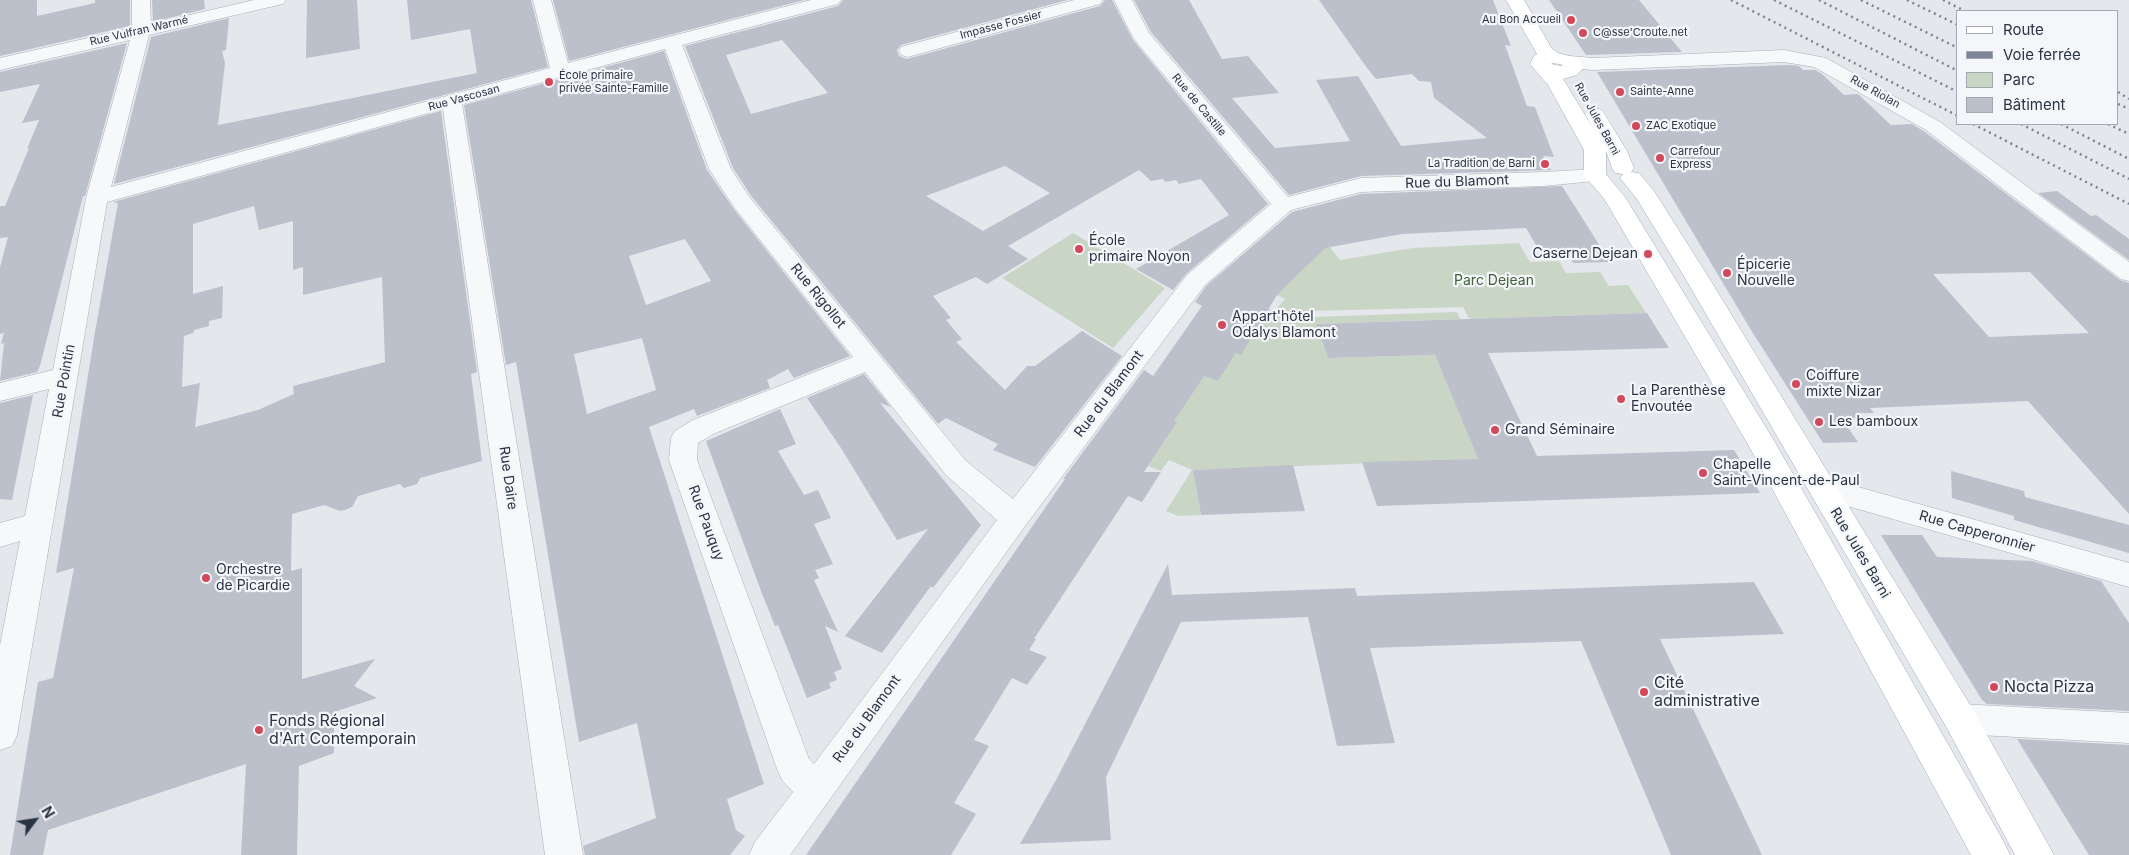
<!DOCTYPE html>
<html>
<head>
<meta charset="utf-8">
<style>
  body { margin:0 }
  #map { position:relative; width:2129px; height:855px; overflow:hidden; background:#e4e7ec; font-family:Inter,sans-serif }
  canvas { display:block }
  .legend { position:absolute; left:1956px; top:10px; width:162px; height:115px; box-sizing:border-box; background:#f4f6f9; border:1px solid #a4a8b1; margin:0; padding:6px 9px; list-style:none; font-size:15px; color:#2b3445 }
  .legend li { display:flex; align-items:center; gap:10px; height:25px }
  .legend b { width:25px; border:1px solid #a4a8b1 }
  .north { position:absolute; left:10px; top:795px; width:50px; height:50px; -webkit-text-stroke:4px #f4f6f9; paint-order:stroke; rotate:59deg; font-size:14px; font-weight:700; line-height:20px; text-align:center; color:#2b3445 }
  .north::after { content:''; display:block; margin:auto; width:18px; height:22px; background:#2b3445; clip-path:polygon(50% 0,100% 100%,50% 72%,0 100%) }
</style>
</head>
<body>
<div id="map">
<canvas width="2129" height="855"></canvas>
<ul class="legend">
<li><b style="height:6px;background:#fff"></b>Route</li>
<li><b style="height:6px;background:#7d8696"></b>Voie ferrée</li>
<li><b style="height:14px;background:#c9d6c5"></b>Parc</li>
<li><b style="height:14px;background:#bbc0ca"></b>Bâtiment</li>
</ul>
<div class="north">N</div>
</div>
<script>
const ctx = document.querySelector('canvas').getContext('2d');
ctx.lineJoin = 'round';
function fillPath(path, color) { ctx.fillStyle = color; ctx.fill(path, 'evenodd'); }
const poly = rows => new Path2D(rows.map(r => 'M' + r).join(''));
function strokePath(path, color, width, dash) { ctx.strokeStyle = color; ctx.lineWidth = width; ctx.lineCap = dash ? 'butt' : 'round'; ctx.setLineDash(dash || []); ctx.stroke(path); }
function label(font, color, halo, rows, align = 'center') {
  ctx.font = font + ' Inter,sans-serif'; ctx.lineWidth = 4.5; ctx.setLineDash([]); ctx.textBaseline = 'middle'; ctx.strokeStyle = halo; ctx.fillStyle = color; for (const [text, x, y, turn = 0] of rows) {
    ctx.save(); ctx.translate(x, y); ctx.rotate((+turn || 0) * Math.PI / 180); ctx.textAlign = isNaN(turn) ? turn : align; if (halo) ctx.strokeText(text, 0, 0); ctx.fillText(text, 0, 0); ctx.restore();
  }
}
const green = poly([
  [1317,231,1340,260,1413,248,1519,243,1530,262,1559,261,1566,273,1600,272,1609,286,1628,285,1646,313,1472,319,1468,317,1463,307,1312,311,1314,317,1457,312,1460,319,1316,324,1328,358,1435,355,1478,459,1193,470,1201,515,1178,516,1166,511,1192,470,1169,460,1161,471,1148,466,1177,422,1162,417,1204,376,1218,381,1265,308,1274,311,1285,299,1277,295],
  [1073,233,1165,288,1113,348,1002,278]
]);
const building = poly([
  [0,0,37,0,37,16,95,3,95,0,130,0,130,26,0,56],
  [152,0,204,0,205,9,153,22],
  [307,0,357,0,360,49,306,58],
  [407,0,531,0,548,67,114,184,151,37,229,18,226,50,222,51,225,63,218,125,477,73,470,29,411,40],
  [553,0,804,0,569,61],
  [843,0,1067,0,901,45,897,50,899,56,907,59,1100,6,1105,0,1112,0,1133,40,1268,204,1186,274,1173,290,1136,269,1229,215,1201,179,1179,184,1176,180,1165,182,1163,179,1151,181,1139,170,1008,246,1028,259,987,284,976,277,933,296,951,318,946,320,962,339,956,342,1005,390,1027,366,1035,366,1082,331,1122,356,1035,467,993,450,998,444,946,418,938,424,752,197,733,168,685,46,838,6],
  [782,40,828,93,751,114,726,55],
  [1005,166,1050,193,983,231,926,196],
  [1134,0,1189,0,1222,59,1248,56,1279,93,1232,98,1275,148,1350,141,1316,80,1358,76,1401,146,1487,138,1434,98,1431,82,1419,81,1412,74,1376,79,1367,68,1319,0,1493,0,1511,46,1505,45,1527,106,1535,107,1554,157,1543,156,1551,170,1361,176,1289,195,1151,32],
  [1549,0,1639,0,1682,52,1586,55],
  [127,43,85,196,83,196,40,366,37,372,0,381,4,343,1,344,4,333,0,334,0,267,8,237,0,238,0,206,5,206,29,148,27,149,39,120,22,123,40,84,0,92,0,72],
  [664,51,707,170,733,208,850,356,794,378,788,369,767,380,770,388,697,416,694,409,649,427,764,784,727,799,736,830,745,836,730,855,585,855,583,846,656,818,637,723,579,742,516,362,506,365,464,105],
  [685,239,711,281,646,305,629,256],
  [642,338,656,390,587,414,574,354],
  [1790,65,1799,66,1803,70,1815,70,1822,74,1844,95,1858,94,1891,125,1912,124,1925,132,2120,280,2129,283,2129,514,2028,401,1870,408,1874,413,1856,413,1859,418,1842,419,1858,442,1823,443,1751,330,1597,72],
  [2030,272,2089,333,1989,337,1933,274],
  [441,111,477,372,471,374,482,461,420,478,417,484,404,488,400,484,358,496,352,507,345,510,340,511,324,505,292,514,291,571,302,568,302,679,375,659,354,686,377,698,334,712,334,753,299,766,297,855,241,855,246,764,48,830,43,855,10,855,38,682,53,678,74,568,56,573,95,332,118,203,113,202],
  [254,206,259,230,293,221,293,270,303,267,303,295,382,277,385,362,293,386,294,394,258,410,195,427,200,383,182,387,184,336,193,333,194,330,209,326,209,321,222,318,223,286,193,294,193,224],
  [1562,186,1610,262,1573,263,1566,251,1540,252,1526,228,1402,234,1325,248,1277,295,1241,355,1236,353,1218,381,1204,376,1174,421,1177,422,1144,472,1161,472,1142,502,1128,496,1034,639,1036,639,1029,650,1047,657,1027,685,1012,678,974,740,989,746,954,803,976,814,951,855,806,855,1058,489,1065,479,1063,479,1144,370,1153,376,1202,306,1195,302,1206,286,1292,212,1361,194],
  [2057,191,2091,216,2096,215,2129,239,2129,260,2038,193],
  [1647,313,1669,348,1488,353,1537,456,1734,450,1760,493,1377,506,1362,462,1478,459,1435,355,1328,358,1316,324],
  [864,374,891,407,880,403,981,525,933,588,931,586,882,653,845,636,928,529,897,540,841,448,807,398],
  [33,395,12,500,0,499,0,403],
  [780,409,796,444,778,451,804,495,818,490,831,518,814,524,833,564,815,570,819,578,814,580,838,632,825,626,842,669,834,672,837,680,829,683,831,688,807,698,778,625,775,626,761,591,706,441],
  [1293,465,1305,511,1201,515,1193,470],
  [1951,471,2024,491,2025,497,2129,525,2129,553,2014,520,2014,516,1952,498],
  [1881,535,1922,535,1937,557,2032,561,2101,581,2129,623,2129,711,1987,704,1982,700],
  [1168,564,1172,595,1355,588,1357,596,1754,582,1784,634,1660,639,1762,855,1671,855,1581,641,1370,648,1395,743,1337,746,1308,617,1181,622,1106,777,1111,840,1020,844,1056,780],
  [2017,739,2129,745,2129,855,2089,855]
]);
const minor = poly([
  [132,0,150,0,151,24,254,0,286,0,283,4,149,35,111,187,550,68,533,0,551,0,568,63,811,0,841,0,838,4,682,45,731,169,750,198,966,461,1013,499,1187,275,1271,204,1134,39,1114,0,1132,0,1149,33,1288,197,1361,178,1544,172,1595,169,1603,170,1606,175,1603,180,1595,181,1544,186,1361,192,1291,210,1205,285,1025,526,790,855,749,855,755,842,793,792,782,780,777,769,669,460,671,438,675,431,693,420,853,357,734,207,709,169,665,49,462,104,583,855,545,855,443,109,107,202,17,735,12,746,0,750,0,645,20,541,0,547,0,523,25,516,49,389,0,401,0,383,53,370,86,198,130,40,0,70,0,58,132,28,132,0],
  [865,372,946,475,997,520,814,764,809,759,697,460,698,443,713,434,865,372],
  [1074,0,1103,0,1100,4,915,55,908,57,901,55,899,51,901,47,1074,0],
  [1784,50,1826,58,1940,122,2129,262,2129,281,2121,279,1926,130,1814,67,1784,62,1593,70,1570,68,1563,66,1560,62,1563,58,1570,56,1593,58,1784,50],
  [1824,481,1851,485,2129,563,2129,587,1851,507,1814,500,1810,492,1814,484,1824,481],
  [1960,704,2129,713,2129,743,1960,734,1948,730,1943,719,1948,708,1960,704]
]);
const major = poly([
  [1506,0,1524,0,1552,49,1558,53,1577,58,1584,67,1577,75,1563,79,1596,133,1585,114,1588,110,1595,108,1602,110,1627,151,1634,168,1631,172,1639,173,1654,191,1709,278,1972,708,2054,855,2015,855,1948,730,1685,278,1637,199,1620,178,1623,174,1615,173,1612,168,1606,151,1606,174,1625,197,1773,439,2004,842,2010,855,1971,855,1750,448,1605,200,1584,175,1584,150,1548,85,1530,64,1534,56,1537,54,1506,0],
  [1551,63,1560,64,1564,66,1554,65,1551,63]
]);
const rail = poly([
  [1731,0,1958,116],
  [1774,0,1958,92],
  [1819,0,1958,71],
  [1861,0,1958,48],
  [1907,0,1958,25],
  [1943,0,1965,11],
  [2118,92,2129,99],
  [2118,104,2129,109],
  [1973,124,2129,204],
  [2021,124,2129,179],
  [2061,124,2129,159],
  [2108,124,2129,134]
]);
const markers = [
  [1571,20,5,"#d1495b"],
  [1583,33,5,"#d1495b"],
  [549,82,5,"#d1495b"],
  [1620,92,5,"#d1495b"],
  [1636,126,5,"#d1495b"],
  [1660,158,5,"#d1495b"],
  [1545,164,5,"#d1495b"],
  [1079,249,5,"#d1495b"],
  [1648,254,5,"#d1495b"],
  [1727,273,5,"#d1495b"],
  [1222,325,5,"#d1495b"],
  [1796,384,5,"#d1495b"],
  [1621,399,5,"#d1495b"],
  [1819,422,5,"#d1495b"],
  [1495,430,5,"#d1495b"],
  [1703,473,5,"#d1495b"],
  [206,578,5,"#d1495b"],
  [1994,687,5,"#d1495b"],
  [1644,692,5,"#d1495b"],
  [259,730,5,"#d1495b"]
];
const farPoinames = [
  ["Au Bon Accueil",1561,20,"right"],
  ["C@sse'Croute.net",1593,33],
  ["École primaire",559,76],
  ["privée Sainte-Famille",559,89],
  ["Sainte-Anne",1630,92],
  ["ZAC Exotique",1646,126],
  ["Carrefour",1670,152],
  ["Express",1670,165],
  ["La Tradition de Barni",1535,164,"right"]
];
const farStreetnames = [
  ["Impasse Fossier",1001,25,-15],
  ["Rue Vulfran Warmé",139,31,-13],
  ["Rue Riolan",1875,92,29],
  ["Rue Vascosan",464,98,-15],
  ["Rue de Castille",1199,105,50],
  ["Rue Jules Barni",1597,119,61]
];
const streetNames = [
  ["Rue du Blamont",1457,182,-2],
  ["Rue Rigollot",818,296,51],
  ["Rue Pointin",64,381,-80],
  ["Rue du Blamont",1109,394,-53],
  ["Rue Daire",508,478,82],
  ["Rue Pauquy",706,523,70],
  ["Rue Capperonnier",1977,532,16],
  ["Rue Jules Barni",1860,553,59],
  ["Rue du Blamont",867,719,-54]
];
const poiNames = [
  ["École",1089,241],
  ["primaire Noyon",1089,257],
  ["Caserne Dejean",1638,254,"right"],
  ["Épicerie",1737,265],
  ["Nouvelle",1737,281],
  ["Appart'hôtel",1232,317],
  ["Odalys Blamont",1232,333],
  ["Coiffure",1806,376],
  ["mixte Nizar",1806,392],
  ["La Parenthèse",1631,391],
  ["Envoutée",1631,407],
  ["Les bamboux",1829,422],
  ["Grand Séminaire",1505,430],
  ["Chapelle",1713,465],
  ["Saint-Vincent-de-Paul",1713,481],
  ["Orchestre",216,570],
  ["de Picardie",216,586]
];
const parkNames = [
  ["Parc Dejean",1494,281]
];
const nearPoinames = [
  ["Cité",1654,683],
  ["administrative",1654,701],
  ["Nocta Pizza",2004,687],
  ["Fonds Régional",269,721],
  ["d'Art Contemporain",269,739]
];
fillPath(green, '#c9d6c5');
fillPath(building, '#bbc0ca');
strokePath(minor, '#a9aeb7', 1);
strokePath(major, '#a3abb8', 1);
fillPath(minor, '#f7f8fa');
fillPath(major, '#fff');
strokePath(rail, '#7d8696', 2.5, [2, 4]);
for (const [x, y, r, color] of markers) { const dot = new Path2D(); dot.arc(x, y, r, 0, 2 * Math.PI); ctx.fillStyle = color; ctx.fill(dot); strokePath(dot, '#f4f6f9', 2); }
label('11px', '#2b3445', '#f4f6f9', farPoinames, 'left');
label('11px', '#2b3445', '#f4f6f9', farStreetnames);
label('14px', '#2b3445', '#f4f6f9', streetNames);
label('14px', '#2b3445', '#f4f6f9', poiNames, 'left');
label('14px', '#3f6138', '#f4f6f9', parkNames);
label('16px', '#2b3445', '#f4f6f9', nearPoinames, 'left');
</script>
</body>
</html>
